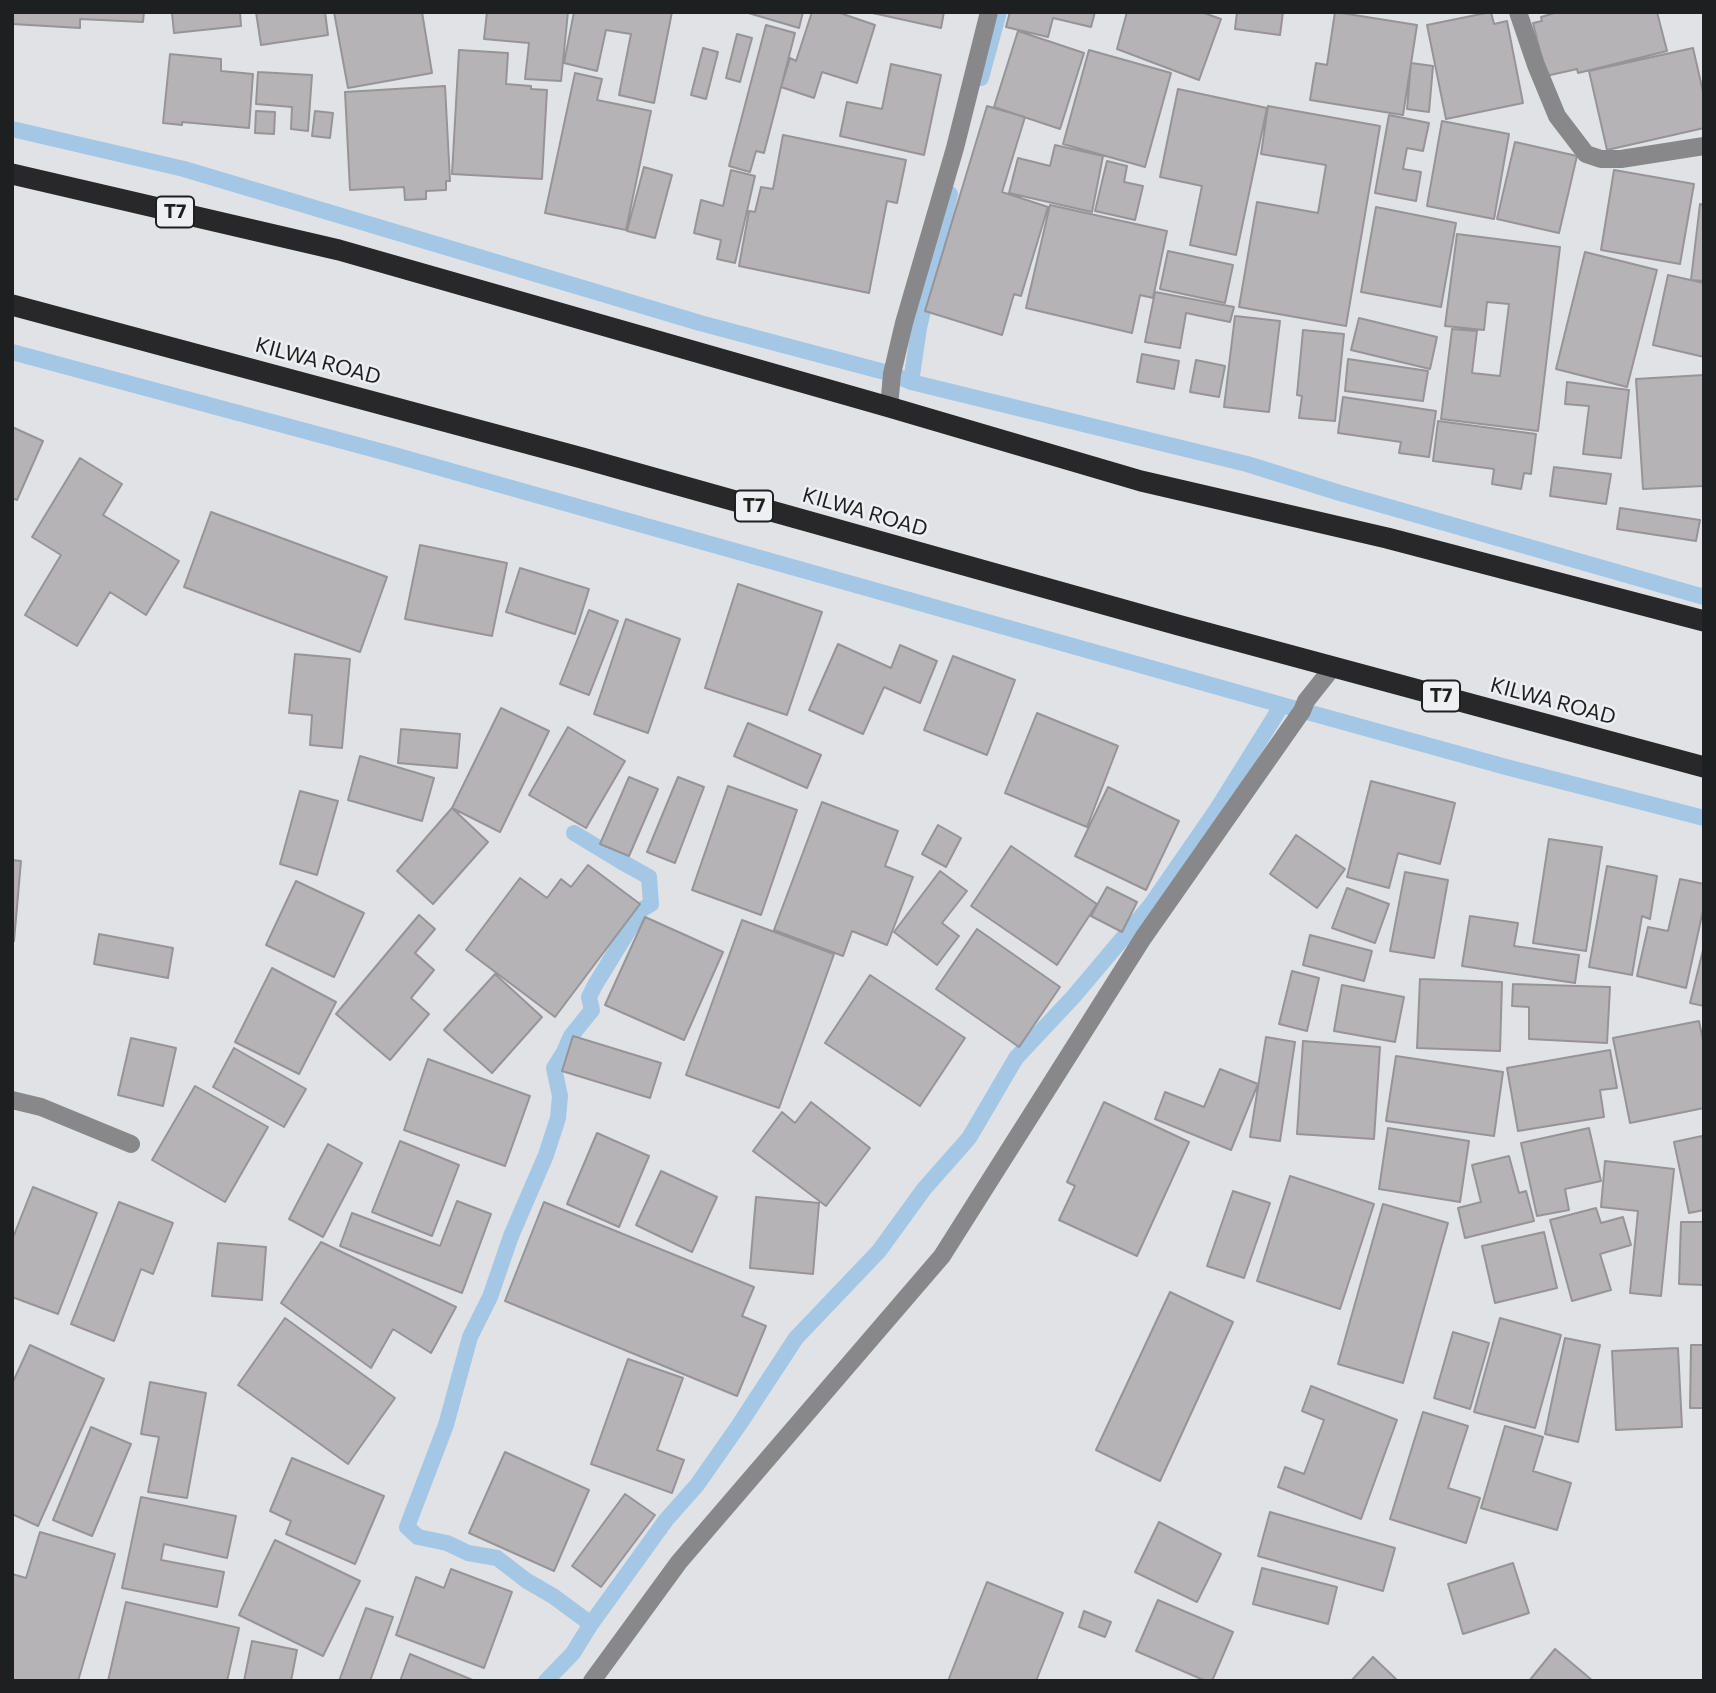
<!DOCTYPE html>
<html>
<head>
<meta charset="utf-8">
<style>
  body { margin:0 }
  #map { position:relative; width:1716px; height:1693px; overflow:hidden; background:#e0e2e6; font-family:Commissioner,sans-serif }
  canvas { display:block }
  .frame { position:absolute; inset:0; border:14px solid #1e1f20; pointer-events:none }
</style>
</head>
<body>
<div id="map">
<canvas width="1716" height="1693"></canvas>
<div class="frame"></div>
</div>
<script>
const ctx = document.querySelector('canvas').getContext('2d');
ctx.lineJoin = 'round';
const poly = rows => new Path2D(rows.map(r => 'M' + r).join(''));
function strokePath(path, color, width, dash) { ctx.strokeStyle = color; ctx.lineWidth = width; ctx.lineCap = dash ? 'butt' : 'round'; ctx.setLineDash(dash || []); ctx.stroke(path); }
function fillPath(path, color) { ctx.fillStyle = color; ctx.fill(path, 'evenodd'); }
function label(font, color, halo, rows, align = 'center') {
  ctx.font = font + ' Commissioner,sans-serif'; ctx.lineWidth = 5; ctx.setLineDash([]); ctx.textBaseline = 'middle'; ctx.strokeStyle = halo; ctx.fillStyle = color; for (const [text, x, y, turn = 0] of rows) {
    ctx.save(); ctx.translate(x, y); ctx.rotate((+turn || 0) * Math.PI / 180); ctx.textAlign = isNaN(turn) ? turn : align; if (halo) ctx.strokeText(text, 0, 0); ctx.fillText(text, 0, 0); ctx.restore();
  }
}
const stream = poly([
  [981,78,999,12],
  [12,129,184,169,700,323,892,374,911,382,1247,464,1340,493,1704,597],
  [12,352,387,453,1282,705,1506,767,1704,818],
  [911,382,919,328,950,194],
  [574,833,622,862,649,877,651,904,641,910,595,985,589,997,592,1010,571,1036,564,1052,554,1068,560,1096,558,1118,546,1155,511,1236,490,1297,470,1337,446,1425,407,1527,418,1537,447,1543,468,1553,497,1558,527,1581,553,1596,591,1624],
  [546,1681,573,1653,591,1624,666,1520,697,1485,739,1425,796,1338,879,1251,924,1189,969,1138,1016,1058,1074,996,1150,906,1217,809,1282,705]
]);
const building = poly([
  [12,12,144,12,143,22,80,19,80,28,12,24,12,12],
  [160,12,240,12,241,26,174,33,172,13,160,12],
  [256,12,325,12,328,35,261,45,256,12],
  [334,12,422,12,432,73,348,88,334,12],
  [487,12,568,12,561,81,525,79,529,43,484,39,487,12],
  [574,12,672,12,654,103,619,95,631,34,606,30,597,71,564,63,574,12],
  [745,12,803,12,799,28,745,12],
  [812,12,837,12,875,25,857,83,822,72,814,98,781,87,790,58,796,61,812,12],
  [868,12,944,12,941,28,868,12],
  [1010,12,1095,12,1091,27,1053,18,1048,37,1006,27,1010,12],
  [1127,12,1201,12,1221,19,1199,80,1117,49,1127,12],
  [1237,12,1283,12,1280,35,1235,29,1237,12],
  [1335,12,1417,25,1403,115,1310,100,1316,63,1327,65,1335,12],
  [1491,12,1494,24,1507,21,1523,103,1446,119,1427,25,1491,12],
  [1558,12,1657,12,1667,51,1578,73,1577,69,1546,76,1533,23,1542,21,1541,17,1558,12],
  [766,25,795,33,764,153,756,151,750,172,729,166,766,25],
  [1018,31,1084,53,1060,129,994,107,1018,31],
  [737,34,752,38,740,82,726,78,737,34],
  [703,48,718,52,706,99,691,95,703,48],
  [1693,48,1704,96,1704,128,1607,150,1589,71,1693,48],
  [459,50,508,53,506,84,531,86,531,89,547,90,542,179,452,174,459,50],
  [1089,50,1171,73,1145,167,1063,144,1089,50],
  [170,54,221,59,221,71,253,74,249,128,182,122,182,125,163,123,170,54],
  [1411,63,1433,66,1429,112,1407,109,1411,63],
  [891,64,941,75,924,155,840,136,847,102,882,109,891,64],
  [258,72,312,75,308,131,291,129,292,107,256,104,258,72],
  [575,73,602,79,597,100,651,111,626,230,545,213,575,73],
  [445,86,450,181,446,181,446,190,426,191,426,199,405,200,404,187,350,190,345,92,445,86],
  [1178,89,1267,108,1236,255,1190,245,1202,186,1160,177,1178,89],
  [987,106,1025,117,1002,192,1048,207,1021,296,1014,294,1002,335,925,311,987,106],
  [1268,106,1380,126,1346,326,1239,307,1257,202,1318,213,1326,165,1261,154,1268,106],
  [256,111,275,112,274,134,255,133,256,111],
  [315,111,333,113,330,138,312,136,315,111],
  [1389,115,1429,123,1423,151,1407,148,1403,169,1421,172,1416,201,1375,193,1389,115],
  [1442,121,1509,134,1494,219,1427,206,1442,121],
  [783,135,906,160,897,203,887,201,869,293,739,266,749,211,755,212,761,187,773,189,783,135],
  [1515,142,1577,156,1559,233,1497,219,1515,142],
  [1055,145,1103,156,1092,212,1009,193,1018,158,1050,166,1055,145],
  [1107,161,1127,166,1124,182,1143,186,1135,220,1095,211,1107,161],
  [644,167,672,175,655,238,627,231,644,167],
  [731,170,755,176,735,263,717,259,721,240,694,233,701,200,723,206,731,170],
  [1614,170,1694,184,1680,264,1601,250,1614,170],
  [1700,204,1704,205,1704,281,1691,280,1700,204],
  [1050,205,1167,231,1153,298,1140,295,1132,333,1026,308,1050,205],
  [1376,207,1456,223,1441,307,1361,292,1376,207],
  [1457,234,1560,247,1538,431,1441,419,1452,329,1477,331,1472,373,1500,376,1509,304,1487,302,1484,330,1445,326,1457,234],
  [1168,251,1233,265,1225,303,1160,289,1168,251],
  [1585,252,1657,270,1627,387,1556,369,1585,252],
  [1668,275,1704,283,1704,357,1653,345,1668,275],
  [1155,292,1234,307,1230,322,1186,313,1180,348,1145,342,1155,292],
  [1235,316,1280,321,1269,412,1224,407,1235,316],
  [1359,318,1437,337,1430,369,1351,350,1359,318],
  [1303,330,1344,334,1335,421,1299,418,1302,396,1297,395,1303,330],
  [1142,354,1179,361,1174,389,1137,382,1142,354],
  [1348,359,1428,371,1423,401,1345,391,1348,359],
  [1196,360,1225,366,1219,397,1190,392,1196,360],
  [1704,375,1704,486,1643,489,1636,379,1704,375],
  [1567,382,1629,390,1621,458,1583,454,1589,406,1565,404,1567,382],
  [1343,397,1436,411,1429,457,1399,453,1401,442,1338,433,1343,397],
  [1438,421,1536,434,1531,474,1524,473,1521,489,1492,484,1494,469,1433,461,1438,421],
  [12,427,43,441,17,500,12,498,12,427],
  [80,458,122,484,103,515,179,561,146,615,110,592,77,646,25,615,61,555,32,537,80,458],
  [1554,467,1611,474,1606,504,1550,496,1554,467],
  [1620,508,1700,520,1696,541,1617,529,1620,508],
  [211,512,387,577,360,652,184,587,211,512],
  [420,545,507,563,492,636,405,619,420,545],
  [520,568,589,589,575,634,506,612,520,568],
  [738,584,822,612,787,715,705,688,738,584],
  [589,610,618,621,589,695,560,684,589,610],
  [626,619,680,639,648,733,594,714,626,619],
  [838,644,891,668,900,645,937,661,920,703,884,687,863,734,809,710,838,644],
  [295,654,350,659,342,748,310,745,312,715,289,713,295,654],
  [953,656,1015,680,987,755,924,730,953,656],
  [501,708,549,731,500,832,452,808,501,708],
  [1037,713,1118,746,1087,827,1005,793,1037,713],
  [748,723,821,755,807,788,734,756,748,723],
  [568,727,625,761,586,828,529,795,568,727],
  [401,729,460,734,457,768,398,763,401,729],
  [360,756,434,778,422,821,348,800,360,756],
  [629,777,658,789,629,856,600,844,629,777],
  [678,777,704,787,675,863,647,852,678,777],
  [1371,781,1455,803,1440,864,1398,853,1389,888,1347,877,1371,781],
  [728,786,797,810,761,915,692,890,728,786],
  [1108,787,1179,821,1146,890,1075,856,1108,787],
  [300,791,338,801,317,875,280,864,300,791],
  [822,802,898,831,885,866,913,877,887,945,852,931,843,956,774,930,822,802],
  [452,808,488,842,433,904,397,871,452,808],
  [938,825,961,838,946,867,922,854,938,825],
  [1296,835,1345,869,1317,908,1270,874,1296,835],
  [1549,839,1602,847,1586,951,1533,943,1549,839],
  [1011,846,1097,904,1057,965,971,906,1011,846],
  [12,860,21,861,14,941,12,941,12,860],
  [588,865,640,904,555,1017,466,950,520,878,547,898,561,879,571,887,588,865],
  [1607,866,1657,876,1650,919,1642,916,1632,975,1589,967,1607,866],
  [940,871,967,891,942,923,959,936,937,965,894,932,940,871],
  [1405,872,1448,880,1434,958,1390,951,1405,872],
  [1680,879,1704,884,1704,906,1686,988,1637,976,1648,927,1668,931,1680,879],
  [296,881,364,913,334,977,266,945,296,881],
  [1107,887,1137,902,1122,932,1091,916,1107,887],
  [1347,888,1389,904,1375,943,1332,928,1347,888],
  [419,915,435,929,415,953,434,970,411,998,429,1014,390,1060,336,1014,419,915],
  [1470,916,1518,923,1514,946,1579,955,1575,983,1462,966,1470,916],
  [645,917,723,952,684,1040,605,1005,645,917],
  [742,920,834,954,779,1108,686,1075,742,920],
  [977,929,1060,987,1019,1047,936,989,977,929],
  [99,934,173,948,168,978,94,964,99,934],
  [1310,935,1372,951,1364,981,1303,965,1310,935],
  [1704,946,1704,1006,1690,1003,1704,946],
  [272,968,336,1002,299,1074,235,1042,272,968],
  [1292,971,1319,978,1307,1031,1279,1024,1292,971],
  [495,974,542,1017,492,1073,444,1030,495,974],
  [870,975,965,1038,920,1106,825,1043,870,975],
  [1420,979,1502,982,1500,1051,1417,1048,1420,979],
  [1513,984,1610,987,1607,1043,1529,1039,1529,1007,1512,1006,1513,984],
  [1342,985,1404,997,1395,1042,1334,1031,1342,985],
  [1699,1021,1704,1045,1704,1108,1630,1123,1613,1038,1699,1021],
  [573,1036,661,1063,650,1098,562,1071,573,1036],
  [1266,1037,1295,1042,1280,1141,1250,1137,1266,1037],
  [131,1038,176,1048,163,1106,118,1095,131,1038],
  [1303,1041,1380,1047,1374,1139,1297,1134,1303,1041],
  [234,1048,306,1089,284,1127,213,1087,234,1048],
  [1610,1050,1617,1088,1600,1090,1604,1117,1518,1131,1507,1068,1610,1050],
  [1396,1056,1503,1072,1494,1136,1386,1121,1396,1056],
  [428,1059,530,1096,505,1166,404,1130,428,1059],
  [1220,1069,1258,1084,1231,1150,1155,1119,1165,1092,1204,1107,1220,1069],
  [195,1086,268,1127,225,1202,152,1160,195,1086],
  [811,1102,870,1148,826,1206,753,1151,782,1112,795,1123,811,1102],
  [1104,1102,1189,1142,1137,1256,1059,1220,1075,1186,1067,1182,1104,1102],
  [1388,1128,1469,1141,1460,1202,1379,1189,1388,1128],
  [1589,1128,1601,1181,1565,1189,1569,1210,1537,1216,1521,1143,1589,1128],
  [597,1133,649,1156,619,1227,567,1204,597,1133],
  [1702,1136,1704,1142,1704,1210,1689,1213,1674,1142,1702,1136],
  [400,1141,459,1165,432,1236,372,1212,400,1141],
  [328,1144,362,1163,323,1237,289,1219,328,1144],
  [1509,1156,1519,1193,1526,1191,1534,1221,1465,1238,1458,1208,1481,1202,1472,1165,1509,1156],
  [1605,1161,1674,1169,1661,1296,1630,1293,1638,1211,1601,1207,1605,1161],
  [661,1171,717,1197,692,1252,636,1225,661,1171],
  [1290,1176,1374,1204,1340,1309,1257,1281,1290,1176],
  [33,1187,97,1213,58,1314,12,1297,12,1240,33,1187],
  [1233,1191,1270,1203,1244,1278,1207,1266,1233,1191],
  [756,1197,819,1203,813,1274,750,1268,756,1197],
  [457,1201,491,1214,462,1293,340,1246,352,1213,440,1246,457,1201],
  [119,1202,173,1223,153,1274,141,1269,114,1341,71,1324,119,1202],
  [544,1202,754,1287,742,1316,766,1326,737,1396,505,1301,544,1202],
  [1383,1204,1448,1223,1403,1383,1338,1364,1383,1204],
  [1596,1208,1601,1223,1623,1217,1631,1245,1600,1254,1611,1290,1572,1301,1550,1220,1596,1208],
  [1681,1222,1704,1222,1704,1285,1679,1284,1681,1222],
  [1544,1232,1557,1288,1495,1303,1482,1246,1544,1232],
  [321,1242,456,1307,431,1353,393,1329,371,1368,281,1303,321,1242],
  [218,1243,266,1247,262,1300,212,1296,218,1243],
  [1170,1292,1233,1322,1160,1481,1096,1450,1170,1292],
  [285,1318,395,1398,348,1464,238,1385,285,1318],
  [1500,1318,1561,1335,1535,1428,1474,1412,1500,1318],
  [1453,1332,1489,1343,1470,1409,1434,1398,1453,1332],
  [1565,1338,1600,1345,1578,1442,1545,1434,1565,1338],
  [30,1345,104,1379,38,1526,12,1514,12,1384,30,1345],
  [1691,1345,1704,1345,1704,1408,1690,1408,1691,1345],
  [1678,1348,1682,1427,1616,1430,1612,1351,1678,1348],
  [628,1359,683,1378,657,1450,684,1460,672,1493,591,1464,628,1359],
  [150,1382,206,1393,187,1498,148,1492,159,1437,141,1434,150,1382],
  [1311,1386,1397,1420,1361,1519,1278,1487,1285,1467,1304,1474,1324,1420,1302,1411,1311,1386],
  [1423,1412,1468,1426,1448,1488,1480,1498,1466,1543,1390,1519,1423,1412],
  [1505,1426,1543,1437,1533,1471,1571,1483,1557,1530,1481,1508,1505,1426],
  [91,1427,131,1444,92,1536,53,1520,91,1427],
  [505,1452,589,1490,554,1571,469,1533,505,1452],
  [292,1458,384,1496,355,1564,286,1534,291,1521,270,1511,292,1458],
  [625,1494,655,1515,601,1587,572,1566,625,1494],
  [141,1497,236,1516,227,1558,164,1544,161,1560,224,1572,217,1607,122,1588,141,1497],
  [1270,1512,1395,1548,1383,1591,1258,1556,1270,1512],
  [1159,1522,1221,1554,1197,1602,1135,1572,1159,1522],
  [40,1532,115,1554,78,1681,12,1681,12,1574,26,1578,40,1532],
  [275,1540,360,1581,323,1656,239,1615,275,1540],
  [1513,1563,1529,1613,1463,1634,1448,1584,1513,1563],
  [1262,1568,1337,1587,1328,1624,1253,1604,1262,1568],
  [451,1569,512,1592,484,1668,396,1635,416,1577,444,1588,451,1569],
  [987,1582,1063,1613,1036,1681,948,1681,987,1582],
  [1158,1600,1233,1632,1212,1681,1206,1681,1136,1651,1158,1600],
  [126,1602,239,1628,227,1681,108,1681,126,1602],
  [366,1608,393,1617,370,1681,339,1681,366,1608],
  [1084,1611,1111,1622,1105,1637,1079,1627,1084,1611],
  [252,1641,297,1650,291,1681,244,1681,252,1641],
  [1555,1649,1593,1681,1529,1681,1555,1649],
  [410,1654,475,1681,400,1681,410,1654],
  [1373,1657,1398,1681,1351,1681,1373,1657]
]);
const minor = poly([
  [1518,12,1536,65,1557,116,1586,154,1601,159,1621,159,1704,146],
  [889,407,892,374,904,323,955,148,989,12],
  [12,1100,41,1107,131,1144],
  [592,1681,679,1562,942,1256,1143,938,1302,711,1306,701,1333,667]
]);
const highway = poly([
  [12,174,339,250,889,407,1141,481,1387,538,1704,621],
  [12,305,582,458,1178,625,1704,767]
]);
const shields = [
  [175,212,38],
  [754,506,38],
  [1441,696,38]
];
const shieldNames = [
  ["T7",175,212],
  ["T7",754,506],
  ["T7",1441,696]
];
const streetNames = [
  ["KILWA ROAD",318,361,15],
  ["KILWA ROAD",865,512,16],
  ["KILWA ROAD",1553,701,15]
];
strokePath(stream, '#a3c7e5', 16);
fillPath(building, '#b6b3b7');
strokePath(building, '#969498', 2);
strokePath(minor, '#88888a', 18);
strokePath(highway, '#28282b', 21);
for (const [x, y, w] of shields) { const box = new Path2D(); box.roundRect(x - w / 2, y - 15.5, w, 31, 5); ctx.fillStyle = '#edeff3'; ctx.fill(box); strokePath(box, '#1e1f20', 2); }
label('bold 19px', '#1e1f20', null, shieldNames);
label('21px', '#1e1f20', '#edeff3', streetNames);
</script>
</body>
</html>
